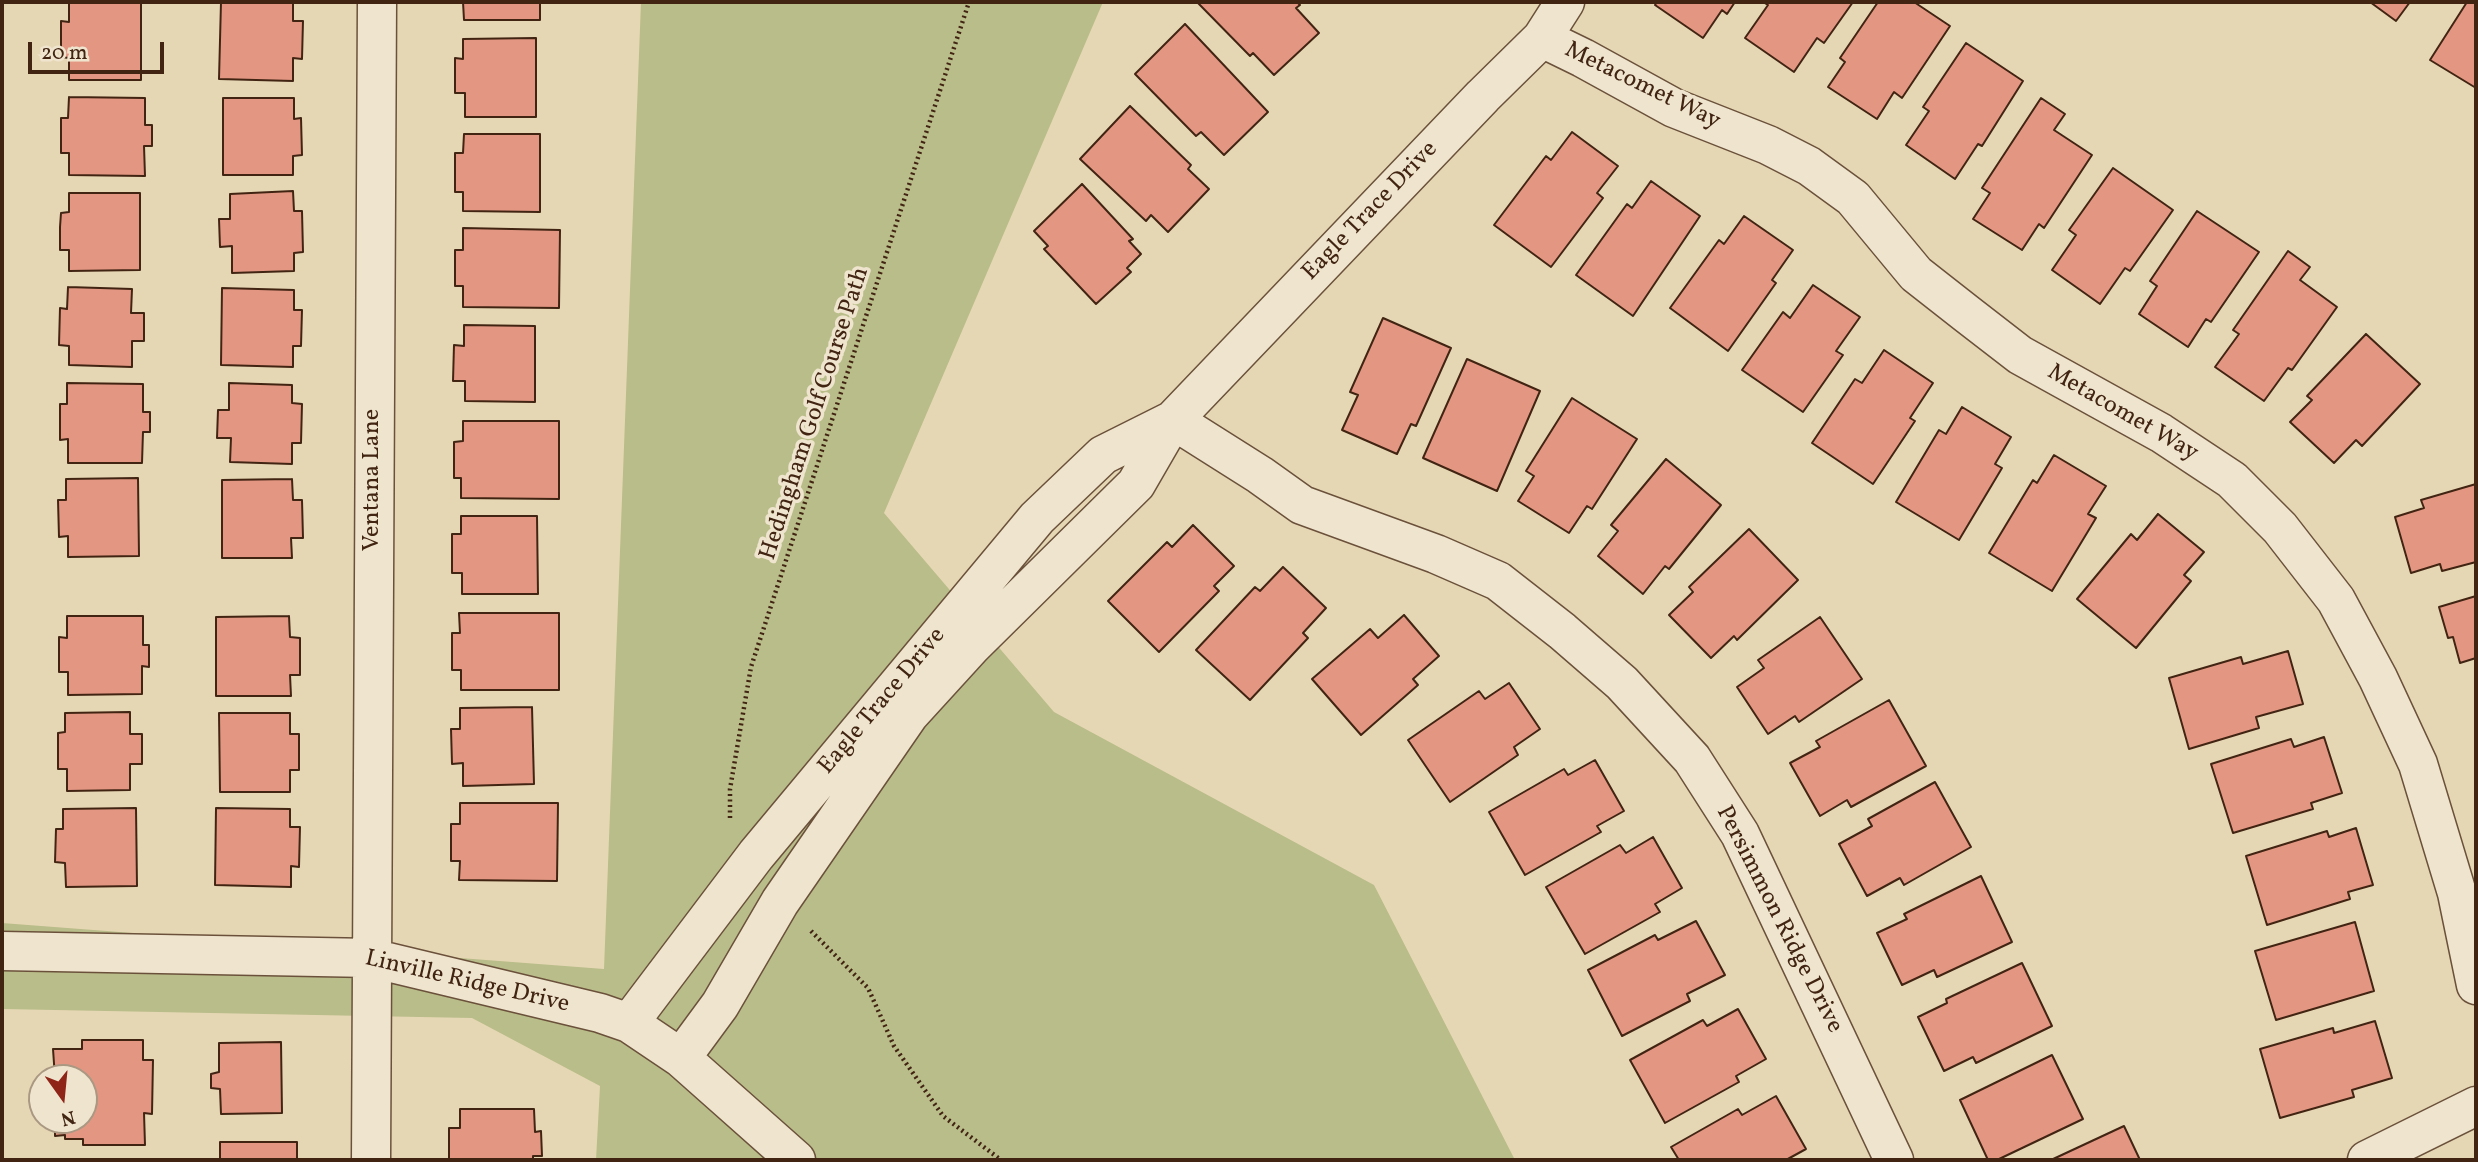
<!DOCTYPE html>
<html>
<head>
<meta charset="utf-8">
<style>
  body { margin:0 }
  #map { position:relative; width:2478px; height:1162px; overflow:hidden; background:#e6d7b4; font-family:Vollkorn,serif }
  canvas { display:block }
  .frame { position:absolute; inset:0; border:4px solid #422413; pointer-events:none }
  .north { position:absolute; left:28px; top:1064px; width:70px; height:70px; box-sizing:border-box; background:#efe5ce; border:2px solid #aa9883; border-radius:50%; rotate:165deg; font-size:19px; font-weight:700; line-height:28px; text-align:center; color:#422413 }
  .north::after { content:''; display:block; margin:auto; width:24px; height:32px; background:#8f2418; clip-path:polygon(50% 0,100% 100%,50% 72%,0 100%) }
  .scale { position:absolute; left:28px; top:42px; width:136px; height:32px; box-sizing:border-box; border:4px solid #422413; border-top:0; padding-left:9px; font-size:21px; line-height:24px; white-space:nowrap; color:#422413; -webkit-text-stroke:5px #efe5ce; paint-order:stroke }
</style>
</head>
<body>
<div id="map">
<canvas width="2478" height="1162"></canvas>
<div class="frame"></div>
<div class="north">N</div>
<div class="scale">20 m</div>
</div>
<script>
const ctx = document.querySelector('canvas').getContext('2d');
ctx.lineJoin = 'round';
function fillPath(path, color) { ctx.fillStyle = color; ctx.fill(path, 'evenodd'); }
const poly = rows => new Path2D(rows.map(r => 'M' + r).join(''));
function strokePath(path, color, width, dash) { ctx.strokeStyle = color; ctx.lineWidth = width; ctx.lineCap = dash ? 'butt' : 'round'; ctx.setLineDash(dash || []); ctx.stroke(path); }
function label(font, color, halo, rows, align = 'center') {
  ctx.font = font + ' Vollkorn,serif'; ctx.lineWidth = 7; ctx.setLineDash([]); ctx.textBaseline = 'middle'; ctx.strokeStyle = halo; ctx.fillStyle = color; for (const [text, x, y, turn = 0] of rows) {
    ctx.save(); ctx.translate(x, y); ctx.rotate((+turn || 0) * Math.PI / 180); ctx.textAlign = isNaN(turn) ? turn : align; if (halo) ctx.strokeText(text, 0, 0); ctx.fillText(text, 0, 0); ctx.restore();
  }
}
const green = poly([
  [641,2,1103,2,884,513,1054,712,1374,885,1515,1160,596,1160,600,1086,472,1018,2,1009,2,923,604,969]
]);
const building = poly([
  [69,2,141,2,141,80,69,80,69,58,61,57,61,21,69,22,69,2],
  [221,2,293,3,293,21,303,21,302,59,293,58,293,81,219,79,221,2],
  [463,2,540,2,540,20,464,20,463,2],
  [1197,2,1297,2,1300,5,1296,8,1319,33,1274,75,1253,53,1250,56,1197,2],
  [1657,2,1735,2,1727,14,1722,10,1703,38,1655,5,1657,2],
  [1763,2,1853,2,1824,43,1817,38,1794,72,1745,38,1768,5,1763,2],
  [1878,2,1914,2,1950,26,1902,98,1894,92,1877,119,1828,87,1845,62,1840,58,1878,2],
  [2370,2,2410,2,2396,21,2370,2],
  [2467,2,2476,2,2476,88,2430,60,2467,2],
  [1185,24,1268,112,1224,155,1201,132,1196,136,1135,74,1185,24],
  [536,38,536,117,465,117,465,93,455,93,455,58,463,59,463,39,536,38],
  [1966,43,2023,81,1982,146,1978,144,1955,179,1906,145,1929,111,1923,107,1966,43],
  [69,97,145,98,145,125,152,125,152,146,144,146,145,176,69,175,69,153,61,153,61,118,68,118,69,97],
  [223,98,294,98,294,119,301,118,302,155,293,156,293,175,223,175,223,98],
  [2041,98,2065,114,2054,130,2092,155,2044,228,2039,224,2022,250,1973,219,1990,193,1982,188,2041,98],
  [1130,106,1191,165,1188,169,1209,189,1168,232,1151,215,1146,221,1080,159,1130,106],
  [1572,132,1618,166,1597,193,1603,198,1551,267,1494,225,1546,156,1551,160,1572,132],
  [464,134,540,134,540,212,463,211,463,192,455,192,455,153,463,153,464,134],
  [2113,168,2173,210,2130,271,2125,268,2100,304,2052,270,2076,235,2069,230,2113,168],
  [1651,181,1700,216,1633,316,1576,275,1627,204,1632,208,1651,181],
  [1082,184,1133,239,1129,241,1141,254,1127,268,1131,272,1096,304,1044,249,1048,246,1034,231,1082,184],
  [293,191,294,211,302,211,303,252,294,253,294,271,232,273,232,246,220,247,219,219,230,219,230,194,293,191],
  [69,193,140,193,140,270,69,271,69,250,60,250,60,227,61,213,69,212,69,193],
  [2197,211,2259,252,2211,322,2206,319,2188,347,2139,314,2157,286,2150,281,2197,211],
  [1744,216,1793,250,1772,280,1776,283,1728,351,1670,308,1719,240,1724,244,1744,216],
  [463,228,560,230,559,308,463,307,463,286,455,286,455,250,463,250,463,228],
  [2288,251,2310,267,2300,280,2337,307,2292,370,2288,368,2264,401,2215,367,2239,334,2233,330,2288,251],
  [1813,285,1860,317,1836,351,1843,355,1803,412,1742,370,1783,312,1790,318,1813,285],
  [68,287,132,289,131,313,144,313,144,341,132,341,132,367,69,365,69,346,59,345,60,308,67,309,68,287],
  [222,288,294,290,294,310,302,310,301,346,293,346,293,367,221,365,222,288],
  [1383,318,1451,348,1416,426,1411,424,1397,454,1342,430,1358,395,1350,392,1383,318],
  [464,325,535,326,535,402,465,401,465,381,453,381,454,345,464,346,464,325],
  [2366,334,2420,384,2362,446,2356,440,2334,463,2290,422,2312,400,2307,396,2366,334],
  [1884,350,1933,383,1910,418,1915,421,1873,484,1812,443,1855,379,1862,383,1884,350],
  [1467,359,1540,391,1497,491,1423,458,1467,359],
  [67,383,143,384,143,412,150,412,150,432,143,432,142,463,68,463,68,439,60,440,60,404,67,404,67,383],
  [229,383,292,385,292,403,302,404,301,443,292,443,292,464,230,462,231,438,217,438,218,410,229,410,229,383],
  [1572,398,1637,439,1592,509,1587,506,1569,533,1518,501,1534,476,1526,471,1572,398],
  [1962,407,2011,437,1995,464,2002,468,1959,540,1896,502,1939,430,1946,434,1962,407],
  [463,421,559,421,559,499,461,498,461,478,454,478,454,442,463,441,463,421],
  [2054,455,2106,486,2088,514,2096,518,2052,591,1989,553,2033,480,2037,483,2054,455],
  [1666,459,1721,505,1669,569,1665,566,1643,594,1598,556,1618,531,1611,525,1666,459],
  [138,478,139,556,68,557,68,536,59,537,58,500,66,500,66,479,138,478],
  [292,479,293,500,302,500,303,538,291,538,292,558,222,558,222,480,292,479],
  [2476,484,2476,562,2442,571,2440,564,2411,573,2395,517,2424,508,2421,500,2476,484],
  [2158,514,2204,552,2184,575,2191,581,2136,648,2077,599,2131,534,2137,540,2158,514],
  [461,516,537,516,538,594,462,594,462,573,452,573,452,534,461,534,461,516],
  [1193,525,1234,566,1214,586,1219,591,1159,652,1108,601,1167,542,1172,547,1193,525],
  [1749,529,1798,580,1737,640,1734,636,1711,658,1669,615,1693,592,1689,587,1749,529],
  [1283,567,1326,608,1303,633,1308,638,1250,700,1196,650,1255,587,1260,591,1283,567],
  [2476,596,2476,658,2460,663,2453,637,2448,638,2439,607,2476,596],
  [459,613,559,613,559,690,461,690,461,670,452,670,452,633,460,633,459,613],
  [1404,615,1439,656,1413,679,1418,685,1361,735,1312,679,1370,629,1378,638,1404,615],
  [67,616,143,616,143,645,149,645,149,667,142,666,142,694,68,695,68,672,59,672,59,637,67,638,67,616],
  [289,616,290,637,300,638,300,675,290,675,291,696,216,696,216,617,289,616],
  [1820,617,1862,679,1799,722,1795,716,1768,734,1737,687,1764,668,1758,660,1820,617],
  [2288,651,2303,704,2256,717,2259,728,2189,749,2169,678,2241,657,2243,664,2288,651],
  [1509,683,1540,729,1514,747,1518,755,1450,802,1408,740,1479,691,1485,699,1509,683],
  [1889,700,1926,766,1851,807,1847,800,1820,816,1790,763,1820,747,1816,741,1889,700],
  [532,707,534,784,463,786,463,763,452,764,451,729,460,729,460,708,532,707],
  [130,712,130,734,142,734,142,764,130,764,130,790,67,791,67,769,58,769,58,733,65,732,65,713,130,712],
  [219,713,290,713,290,734,299,734,299,770,290,770,290,792,220,792,219,713],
  [2324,737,2342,793,2311,803,2313,809,2233,833,2211,764,2291,739,2294,747,2324,737],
  [1595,760,1624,811,1597,826,1601,832,1525,875,1489,812,1564,769,1568,775,1595,760],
  [1935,782,1971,847,1904,885,1900,878,1867,896,1839,844,1872,826,1868,819,1935,782],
  [460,803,558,803,557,881,459,880,460,861,451,861,451,824,460,824,460,803],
  [136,808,137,886,66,887,65,863,55,862,56,829,63,829,63,809,136,808],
  [216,808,290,809,290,827,300,827,299,867,291,866,291,887,215,885,216,808],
  [2356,828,2373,885,2348,892,2350,899,2267,925,2246,856,2327,831,2329,837,2356,828],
  [1653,837,1682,888,1655,904,1660,912,1585,954,1546,887,1620,845,1626,853,1653,837],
  [1981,876,2012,942,1937,977,1934,970,1902,985,1877,933,1907,919,1904,914,1981,876],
  [1696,921,1725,975,1687,994,1690,1001,1622,1036,1588,970,1655,935,1658,940,1696,921],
  [2355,922,2374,991,2276,1020,2255,951,2355,922],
  [2022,963,2052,1026,1976,1063,1973,1057,1944,1071,1918,1017,1947,1003,1946,999,2022,963],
  [1738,1009,1766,1059,1736,1076,1739,1082,1665,1123,1630,1060,1703,1020,1707,1026,1738,1009],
  [2375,1021,2392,1078,2352,1090,2354,1097,2280,1118,2260,1049,2333,1028,2334,1033,2375,1021],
  [82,1040,143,1040,143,1060,153,1060,152,1114,144,1113,145,1145,83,1145,83,1139,65,1139,65,1135,55,1136,55,1120,84,1120,84,1078,55,1078,53,1049,82,1049,82,1040],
  [281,1042,282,1113,221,1114,220,1089,211,1088,211,1074,219,1072,219,1043,281,1042],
  [2052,1055,2083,1119,1997,1160,1988,1160,1960,1100,2052,1055],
  [1776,1096,1806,1149,1786,1160,1679,1160,1671,1147,1738,1109,1742,1115,1776,1096],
  [460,1109,534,1109,535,1132,541,1131,542,1156,533,1156,533,1160,449,1160,449,1128,460,1128,460,1109],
  [2124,1126,2140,1160,2051,1160,2124,1126],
  [220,1142,297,1142,297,1160,220,1160,220,1142]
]);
const path = poly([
  [730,818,730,789,751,667,969,2],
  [811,931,868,988,894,1046,943,1116,1001,1160]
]);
const minor = poly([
  [1542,38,1583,58,1674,108,1768,145,1809,166,1853,198,1916,274,1967,314,2020,355,2161,433,2232,480,2280,528,2336,600,2378,678,2418,764,2457,893,2476,985],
  [1173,420,1260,475,1302,505,1436,554,1498,581,1562,631,1622,683,1692,759,1740,834,1894,1160],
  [2,951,371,958,600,1013,629,1023,681,1058,796,1160],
  [629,1023,756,855,1037,518,1103,455,1173,420],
  [681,1058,720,1005,780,902,909,715,972,646,1136,484,1173,420,1483,96,1542,38,1565,2],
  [371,1160,377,2],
  [2367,1160,2476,1106]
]);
const streetNames = [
  ["Metacomet Way",1642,87,26],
  ["Eagle Trace Drive",1371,212,-46],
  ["Hedingham Golf Course Path",816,414,-72],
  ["Metacomet Way",2122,414,30],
  ["Ventana Lane",374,480,-90],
  ["Eagle Trace Drive",883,702,-50],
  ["Persimmon Ridge Drive",1778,920,63],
  ["Linville Ridge Drive",467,983,13]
];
fillPath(green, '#b9bd8a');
fillPath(building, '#e39783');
strokePath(building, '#422413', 2);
strokePath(minor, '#6b513b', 41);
strokePath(path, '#422413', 4.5, [2, 3.5]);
strokePath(minor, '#efe5ce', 38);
label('24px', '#422413', '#efe5ce', streetNames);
</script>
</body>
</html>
